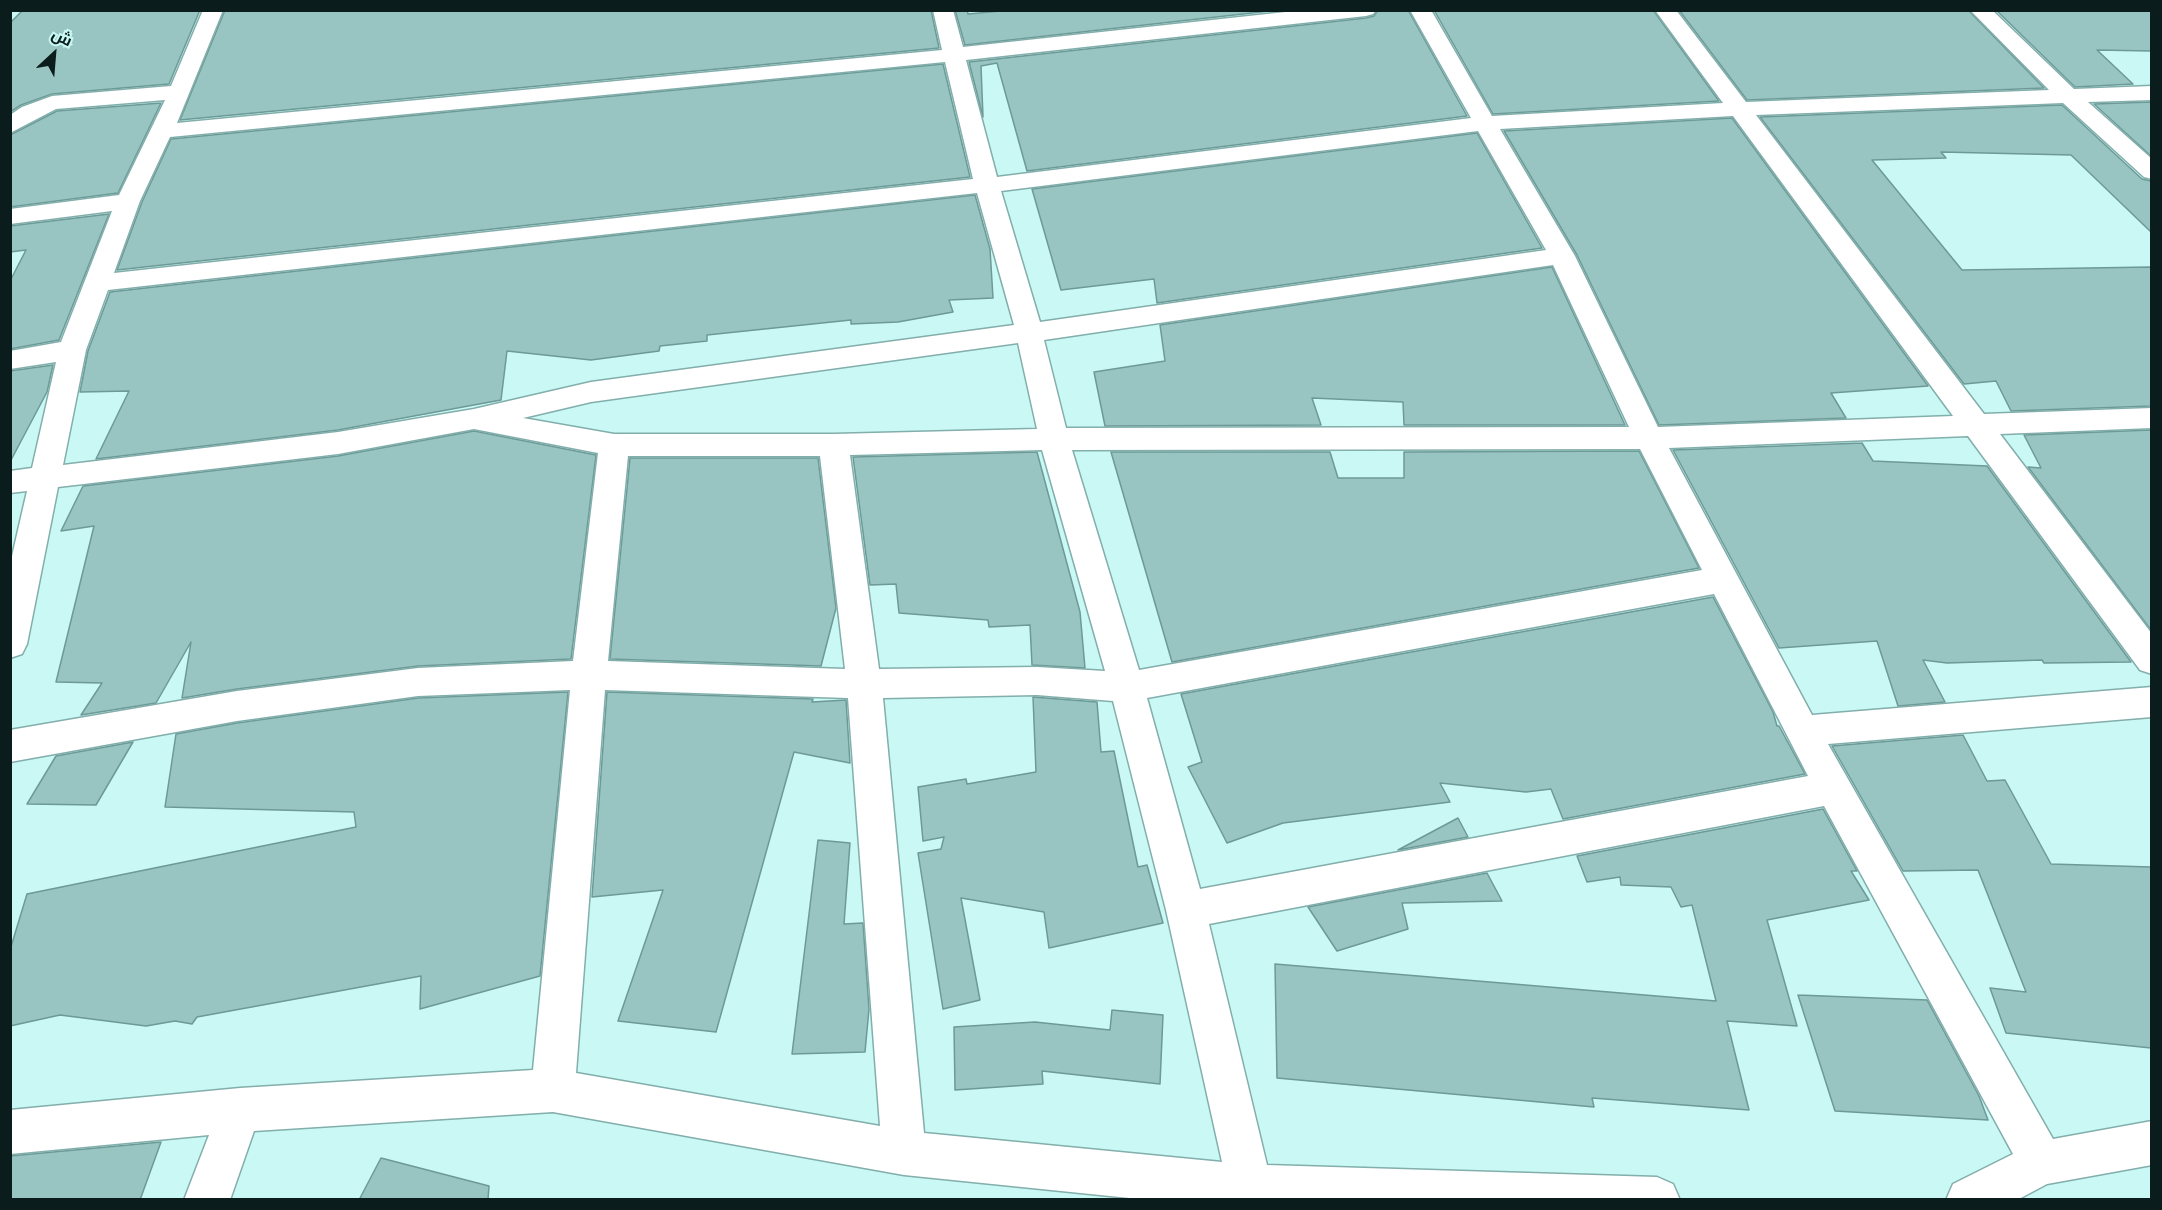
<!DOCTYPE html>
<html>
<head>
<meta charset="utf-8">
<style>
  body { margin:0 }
  #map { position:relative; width:2162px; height:1210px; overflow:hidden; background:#c9f8f5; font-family:"Alegreya Sans",Cairo,sans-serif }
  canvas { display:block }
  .frame { position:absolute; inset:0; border:12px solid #0a1c1b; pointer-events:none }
  .north { position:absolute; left:24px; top:24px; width:60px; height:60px; -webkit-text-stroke:4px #c9f8f5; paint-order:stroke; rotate:26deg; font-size:16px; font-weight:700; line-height:24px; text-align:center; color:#0a1c1b }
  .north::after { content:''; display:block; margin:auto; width:21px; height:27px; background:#0a1c1b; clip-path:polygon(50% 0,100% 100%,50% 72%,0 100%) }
</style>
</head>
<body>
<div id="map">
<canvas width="2162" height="1210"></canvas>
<div class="frame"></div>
<div class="north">ش</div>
</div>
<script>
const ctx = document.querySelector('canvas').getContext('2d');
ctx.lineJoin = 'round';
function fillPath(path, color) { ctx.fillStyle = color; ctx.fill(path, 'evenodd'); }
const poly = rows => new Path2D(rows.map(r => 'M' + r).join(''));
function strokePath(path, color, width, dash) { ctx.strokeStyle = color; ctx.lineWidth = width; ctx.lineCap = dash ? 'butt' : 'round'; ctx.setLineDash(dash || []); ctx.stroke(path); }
const building = poly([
  [23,10,200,10,169,84,52,94,21,105,10,112,10,23,23,10],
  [225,10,931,10,939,48,180,120,225,10],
  [955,10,967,10,968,14,1012,10,1279,10,965,45,955,10],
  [1378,10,1408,10,1467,116,1027,171,997,63,981,66,983,117,969,62,1366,18,1374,16,1378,10],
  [1434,10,1653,10,1719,101,1493,114,1434,10],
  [1679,10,1968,10,2044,88,1747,100,1679,10],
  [1996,10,2151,10,2151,51,2097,50,2133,84,2075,87,1996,10],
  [943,64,970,177,117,270,142,202,171,139,943,64],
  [2151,102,2151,156,2094,104,2151,102],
  [161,103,118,193,10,207,10,135,57,111,161,103],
  [2062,105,2142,179,2151,181,2151,232,2071,155,1941,152,1946,158,1872,160,1962,270,2151,267,2151,406,2011,411,1996,381,1964,384,1760,117,2062,105],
  [1732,118,1928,386,1831,393,1846,418,1659,425,1577,255,1504,131,1732,118],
  [1477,133,1542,248,1157,303,1154,279,1061,290,1032,189,1477,133],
  [975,195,990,249,993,298,949,300,953,312,898,322,851,324,851,320,707,335,707,341,660,346,659,351,591,360,507,351,501,400,338,430,96,459,129,391,80,392,88,351,110,292,975,195],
  [109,214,59,340,10,349,10,281,26,250,10,252,10,226,109,214],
  [1552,267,1625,425,1404,425,1403,402,1312,398,1321,425,1105,426,1094,372,1165,361,1160,325,1552,267],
  [53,365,47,392,10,462,10,371,53,365],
  [2151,430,2151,630,2028,467,2041,468,2024,435,2151,430],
  [474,431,596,455,571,659,418,666,237,689,182,698,191,642,156,703,81,715,102,683,56,682,94,526,61,531,83,486,338,456,474,431],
  [1862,443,1873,461,1987,466,2131,662,2044,663,2042,660,1947,663,1923,660,1945,702,1898,706,1877,641,1779,648,1673,450,1862,443],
  [1639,451,1699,568,1172,662,1111,452,1330,452,1338,478,1404,478,1404,452,1639,451],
  [1037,452,1080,612,1085,668,1032,665,1030,625,989,627,988,620,899,613,896,584,870,585,853,457,1037,452],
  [630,458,818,458,836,608,821,666,610,659,630,458],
  [1713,597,1773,712,1777,726,1779,726,1805,774,1563,819,1551,789,1526,792,1440,783,1450,802,1283,823,1227,843,1188,767,1202,762,1181,694,1713,597],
  [568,692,540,976,420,1009,421,976,197,1017,192,1024,175,1021,146,1026,60,1015,10,1026,10,950,27,894,356,827,354,812,165,807,176,734,237,723,418,698,568,692],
  [607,692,813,699,812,702,846,700,850,763,794,752,716,1032,618,1021,663,890,592,897,607,692],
  [1033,697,1097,702,1101,752,1114,751,1138,867,1147,865,1163,923,1049,948,1044,912,961,898,980,1000,943,1009,918,853,941,849,944,837,923,841,918,787,966,779,967,784,1036,772,1033,697],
  [1963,735,1987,781,2005,780,2051,864,2151,867,2151,1048,2006,1033,1990,988,2026,992,1978,870,1903,871,1832,746,1963,735],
  [133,742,96,805,27,804,56,756,133,742],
  [1823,809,1857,871,1851,871,1869,900,1767,920,1797,1026,1727,1021,1749,1110,1592,1098,1594,1107,1277,1078,1275,964,1716,1001,1692,905,1681,907,1671,887,1621,885,1620,877,1587,882,1577,856,1823,809],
  [1458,818,1468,837,1398,850,1458,818],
  [818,840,850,843,844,924,863,923,869,1009,865,1052,792,1054,818,840],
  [1487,873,1502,901,1402,903,1408,929,1337,951,1308,907,1487,873],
  [1798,995,1927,1000,1979,1096,1988,1120,1835,1111,1798,995],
  [1112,1010,1163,1015,1160,1084,1042,1071,1043,1084,955,1090,954,1027,1035,1022,1110,1030,1112,1010],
  [161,1142,140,1200,10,1200,10,1156,161,1142],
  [381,1158,489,1186,488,1200,359,1200,381,1158]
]);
const minor = poly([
  [203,10,223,10,177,123,942,50,933,10,953,10,963,47,1304,10,1376,10,1373,14,1366,16,966,60,997,177,1471,118,1410,10,1431,10,1492,116,1723,103,1655,10,1676,10,1746,102,2049,90,1970,10,1992,10,2074,89,2152,86,2152,100,2088,102,2152,159,2152,179,2144,177,2063,103,1756,115,1984,414,2152,408,2152,428,2000,434,2152,634,2152,674,2140,670,1968,436,1669,448,1812,715,2152,687,2152,717,1828,744,2053,1139,2152,1121,2152,1165,2047,1184,2017,1200,1946,1200,1953,1184,2013,1154,1824,806,1209,924,1267,1165,1657,1177,1673,1184,1680,1200,1149,1200,904,1175,553,1112,254,1131,230,1200,184,1200,209,1135,10,1154,10,1110,240,1088,533,1070,570,690,418,696,237,721,10,762,10,730,237,691,418,668,573,661,598,453,474,429,338,454,58,487,27,644,22,654,10,658,10,565,27,491,10,493,10,471,32,468,56,362,10,369,10,351,61,342,112,211,10,224,10,209,119,195,165,100,56,109,10,133,10,115,22,107,52,96,171,86,203,10],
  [945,62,973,179,114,273,140,201,170,137,945,62],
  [1733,116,1953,416,1658,427,1575,256,1500,129,1733,116],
  [1478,131,1546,250,1040,322,1001,191,1478,131],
  [977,193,1014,325,591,382,474,409,338,432,63,465,86,350,108,290,977,193],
  [1553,265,1629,427,1066,428,1044,340,1553,265],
  [1018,343,1037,429,834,434,614,434,523,418,591,402,1018,343],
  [1640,449,1702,570,1139,670,1072,450,1640,449],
  [1042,450,1105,671,1037,667,879,669,850,455,1042,450],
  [628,456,820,456,845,669,608,661,628,456],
  [1714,594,1808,776,1200,889,1147,698,1714,594],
  [605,690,848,698,880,1126,576,1073,605,690],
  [1037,695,1113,701,1166,910,1222,1162,924,1133,883,698,1037,695]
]);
fillPath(building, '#98c5c2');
strokePath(building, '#6d9996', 1.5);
strokePath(minor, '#82aeab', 3);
fillPath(minor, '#fff');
</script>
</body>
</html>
